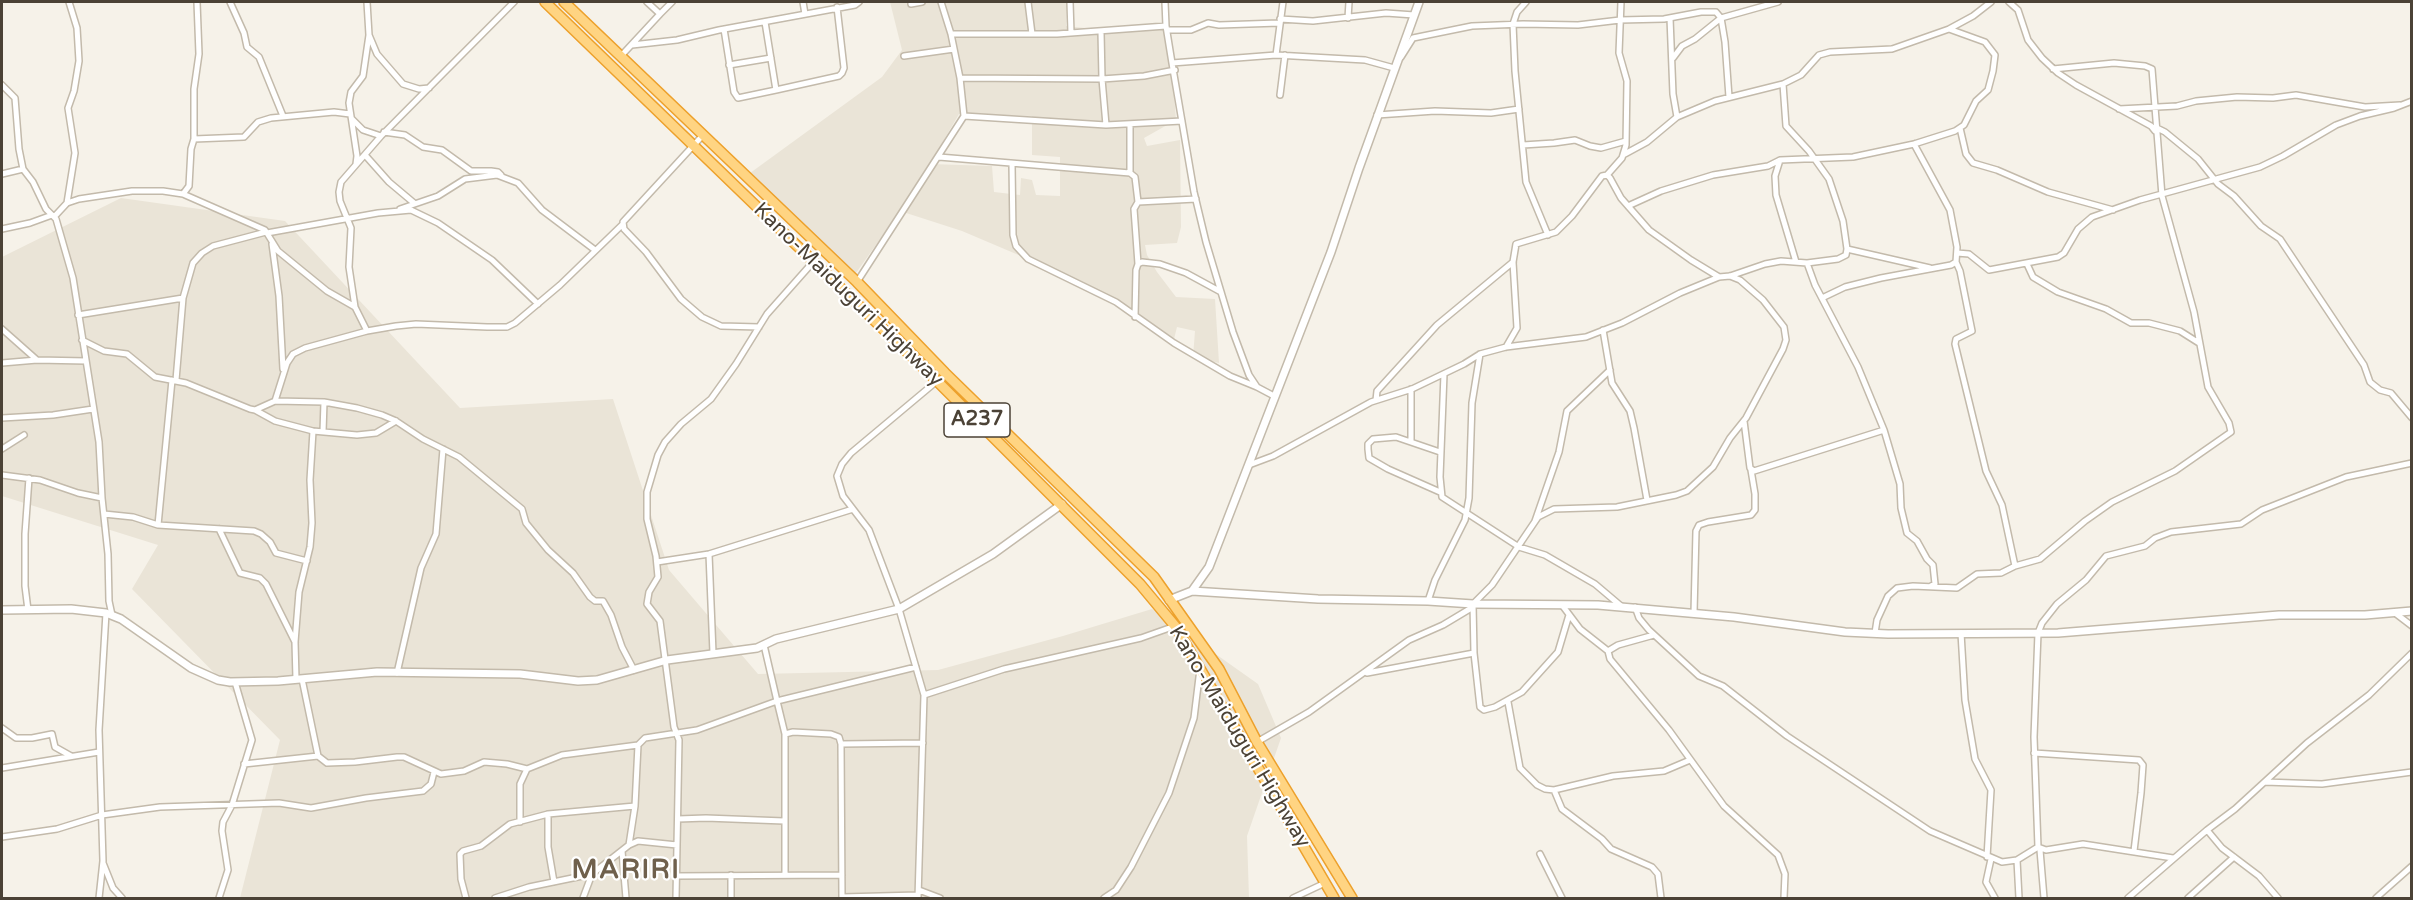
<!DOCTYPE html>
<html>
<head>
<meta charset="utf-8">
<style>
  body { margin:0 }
  #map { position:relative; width:2413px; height:900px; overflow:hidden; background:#f6f2e9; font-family:"Varela Round",sans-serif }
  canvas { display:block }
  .frame { position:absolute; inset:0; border:3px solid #4b4236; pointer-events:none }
</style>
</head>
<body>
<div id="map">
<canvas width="2413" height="900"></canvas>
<div class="frame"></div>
</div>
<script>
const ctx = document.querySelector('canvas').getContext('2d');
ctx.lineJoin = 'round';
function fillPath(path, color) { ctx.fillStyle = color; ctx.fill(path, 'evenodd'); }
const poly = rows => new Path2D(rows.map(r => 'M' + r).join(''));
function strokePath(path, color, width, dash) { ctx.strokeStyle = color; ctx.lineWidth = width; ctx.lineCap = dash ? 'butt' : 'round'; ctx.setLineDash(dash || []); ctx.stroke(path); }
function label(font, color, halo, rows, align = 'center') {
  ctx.font = font + ' "Varela Round",sans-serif'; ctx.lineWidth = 4.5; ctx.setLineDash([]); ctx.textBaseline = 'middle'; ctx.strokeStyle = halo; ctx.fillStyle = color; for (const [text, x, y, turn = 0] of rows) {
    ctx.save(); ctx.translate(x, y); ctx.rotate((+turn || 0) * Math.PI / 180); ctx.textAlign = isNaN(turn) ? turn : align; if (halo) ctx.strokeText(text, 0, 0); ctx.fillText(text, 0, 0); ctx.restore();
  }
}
const residential = poly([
  [890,2,1067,2,1066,26,1094,29,1169,26,1176,120,1144,138,1147,146,1180,140,1181,227,1177,243,1145,245,1147,255,1157,272,1176,297,1215,299,1219,363,1193,357,1195,331,1177,327,1173,343,1122,306,1035,262,962,231,900,211,851,280,746,176,882,77,902,50],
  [959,114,1032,116,1032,155,1060,157,1060,196,1036,195,1032,180,1021,178,1020,195,994,192,992,166,930,164],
  [121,198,285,221,460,408,613,399,669,570,758,674,938,670,1063,636,1152,609,1258,684,1281,738,1247,836,1249,898,240,898,280,740,132,589,158,545,2,496,2,257]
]);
const minor = poly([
  [230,2,244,33,247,47,259,57,283,116],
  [367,2,369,35,377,54,403,84,419,89,429,88],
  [803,2,805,14],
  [1028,2,1032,34],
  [1070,2,1071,33],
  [1165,2,1166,26,1172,63,1276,55,1365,60,1394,68,1396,65],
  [1526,2,1517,12,1513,24,1515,71,1526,182,1548,235],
  [2009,2,2018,10,2028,40,2042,58,2058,73,2076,85,2151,126,2155,131],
  [911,4,922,2],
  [660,14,672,2],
  [1348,18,1349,2],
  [1670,18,1673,94,1677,117],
  [1280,19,1313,21,1386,13,1414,15],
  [724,29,734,92,738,98,776,90,765,22],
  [1167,30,1191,30,1208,23,1219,25,1279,23],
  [1101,32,1102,79,1106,125],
  [951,34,1057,34,1166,26],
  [632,45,677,40,719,30,855,5,859,2],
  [1276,55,1283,2],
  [621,56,660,14,647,2],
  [904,56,954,49],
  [1401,57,1413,38,1472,26,1523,24,1578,25,1620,20,1664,19,1701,12,1716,12,1721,18,1725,42,1729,97],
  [1673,58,1682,46,1695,39,1721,18,1778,2],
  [1172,63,1194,192,1206,242,1233,332,1249,375,1257,387,1274,396],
  [729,65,771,58],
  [960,78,1102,79,1144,76,1175,70],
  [2,85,15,98,19,149,23,169,33,182,46,209,56,219,73,278,99,442,102,498,108,554,109,601,112,615],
  [776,90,839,76,842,73,844,68,837,7],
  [1280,95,1285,55],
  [2119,109,2177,106,2196,101,2237,97,2273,98,2296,95,2365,107,2400,105],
  [1377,115,1435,111,1491,113,1519,109],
  [964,116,1106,125,1182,121],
  [352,119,363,130,381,136],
  [1130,126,1130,173],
  [2155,127,2165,132,2198,159,2218,184,2234,196,2261,226,2280,239,2364,365,2370,382,2380,390,2391,393,2412,418],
  [1960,128,1966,154,1973,163,1997,170,2048,192,2113,210],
  [384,132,405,135,423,147,442,150,471,171,491,171,498,172,501,175],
  [704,134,623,222,624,229,646,252,681,299,702,317,721,326,759,327],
  [194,139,244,137,258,122,271,118,334,112,350,114],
  [1523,145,1554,143,1575,140,1590,146,1601,148,1626,141],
  [365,155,389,182,414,203],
  [1623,155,1647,142,1677,117,1715,101,1783,84,1801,75,1819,55,1830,52,1892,49,1949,29,1973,16,1991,2],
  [939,157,1130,173,1135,177,1138,202,1134,209,1138,264,1136,270,1135,317],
  [1780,160,1775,176,1776,195,1796,262],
  [356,164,357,156,349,103,351,92,363,76,369,35],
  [1012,164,1013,235,1016,246,1028,259,1116,302,1174,343,1230,376,1257,387],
  [2,174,23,169],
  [1607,175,1622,158,1626,145,1627,81,1619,53,1621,2],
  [183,194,189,186,191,149,194,139,194,89,199,54,197,2],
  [1138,202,1196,199],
  [67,203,75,153,68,108,74,91,79,61,77,28,69,2],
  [1628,206,1661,191,1713,175,1768,166,1780,160,1853,157,1914,144,1955,131,1964,125,1976,101,1988,90,1993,71,1995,55,1985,42,1949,29],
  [400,209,438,196,465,179,497,175,518,183,542,210,595,250],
  [54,217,67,203,79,199,132,191,163,191,183,194,265,230,278,251,327,291,355,307,367,331],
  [2,229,30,223,52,215],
  [267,233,378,213,411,210,438,223,492,260,538,304],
  [272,244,279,296,283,369],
  [1847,249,1930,268],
  [1957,253,1969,254,1989,270,2058,257,2064,253,2078,229,2092,217,2140,200,2260,167,2283,156,2336,125,2360,116,2394,108,2412,101],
  [1807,263,1815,285,1858,367,1884,430,1900,484,1901,508,1907,533,1917,541,1927,559,1933,565,1935,584,1931,586],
  [1138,264,1142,262,1160,264,1186,273,1221,292],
  [2027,264,2033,277,2058,292,2106,309,2131,323,2149,323,2180,331,2199,343],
  [857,282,964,116,960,78,951,34,941,2],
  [1822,298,1845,287,1881,278,1951,265,1956,262,1957,247,1950,210,1914,144],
  [355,307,349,267,351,228,340,201,339,192,341,182,381,136,514,2],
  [78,315,183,298],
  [2,329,37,360],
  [1603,330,1612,383,1630,411,1634,428,1647,500],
  [82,340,104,351,127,354,155,377,186,383,250,409,255,410,275,401,324,402,357,408,382,415,396,421,423,439,459,457,522,509,526,523,548,550,573,573,590,597,595,601,603,601,611,615,622,647,634,670],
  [1506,347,1517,328,1513,262,1516,244,1556,232,1572,216,1602,176,1607,175,1610,178,1621,198,1649,230,1691,260,1719,277],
  [2,363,37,360,86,361],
  [1444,374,1440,477,1442,497,1519,547,1545,555,1595,584,1621,606],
  [176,380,183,298,193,263,202,253,213,246,266,232],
  [1376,400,1377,391,1437,325,1513,262],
  [275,401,287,363,293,354,305,348,367,331,396,326,416,324,487,327,507,327,515,323,560,285,623,224],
  [255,410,275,421,313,431,357,435,376,433,396,421],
  [2,418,53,415,93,409],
  [1744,421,1750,468,1754,471,1884,430],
  [323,432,324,402],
  [1411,441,1411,389],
  [2,449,24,435],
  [1249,465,1273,456,1371,402,1412,389,1464,364,1480,354,1506,347,1586,337,1622,323,1680,293,1719,277,1730,276,1765,264,1781,261,1807,263,1838,259,1846,255,1847,249,1843,221,1829,179,1809,151,1786,126,1783,84],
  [2,475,40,480,78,493,102,498],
  [1440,492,1388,469,1369,458,1368,449,1368,444,1373,439,1396,437,1440,452],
  [104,514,133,517,158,525,254,531,261,534,270,542,276,553,307,561],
  [1535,521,1559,452,1567,411,1610,370],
  [158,525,172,380],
  [219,529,240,573,260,578,266,584,295,642],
  [709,554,713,653],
  [657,562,709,554,853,509],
  [2015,566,2040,559,2085,521,2112,502,2175,471,2231,432,2229,423,2208,387,2194,312,2162,196,2152,69,2145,66,2114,63,2053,69],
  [1428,601,1435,580,1465,520,1469,498,1472,403,1480,354],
  [1562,605,1580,629,1608,651,1610,659,1669,730,1724,806,1778,855,1785,874,1784,898],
  [1635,607,1639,618,1649,630,1699,676,1723,686,1787,736,1930,831,2002,862,2017,860,2038,847],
  [28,610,25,586,25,534,29,478],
  [1694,613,1696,531,1699,525,1708,522,1751,515,1755,510,1755,494,1751,470],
  [2395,613,2412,626],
  [1569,615,1558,652,1522,692,1495,707,1484,710,1480,707,1474,653,1473,604,1492,585,1538,517,1554,509,1617,507,1676,495,1687,491,1713,467,1730,438,1746,418,1783,349,1786,340,1784,327,1763,300,1740,280,1730,276],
  [1875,633,1877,620,1888,596,1897,588,1913,586,1957,588,1977,574,2001,573,2015,566,2002,505,1986,471,1955,344,1956,339,1972,331,1960,271,1956,262],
  [1961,633,1965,700,1975,759,1991,790,1987,857],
  [1608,651,1618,645,1654,635],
  [397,673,421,568,436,534,443,449],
  [1367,673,1474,653],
  [296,679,295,642,299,592,310,547,312,523,310,480,313,431],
  [302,679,318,756,327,763,355,762,397,757,404,757,441,774,464,771,484,762,507,764,527,769],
  [924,695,1004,669,1141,638,1175,626],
  [1508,702,1520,768,1537,785,1545,789,1554,790,1613,776,1664,771,1690,760],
  [2,728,16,738,32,738,52,734,55,747,71,756],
  [785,734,793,732,831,734,839,737,841,744,842,898],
  [1257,742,1309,712,1409,640,1443,625,1473,607],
  [841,744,923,743],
  [2034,753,2139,760,2143,765,2141,793,2134,851],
  [244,764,318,756],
  [2,768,99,752],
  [2265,782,2322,784,2412,772],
  [1554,790,1562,809,1602,839,1611,849,1652,867,1658,874,1661,898],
  [678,819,706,818,784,821],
  [520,822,520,784,527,769,562,755,638,745],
  [2207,830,2222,848,2259,876,2278,898],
  [2,837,57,829,102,815,160,807,279,803,311,808,366,798,423,791,431,784,434,772],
  [629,845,635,806,638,745,645,738,697,730,777,701,764,645],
  [2040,850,2044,898],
  [622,851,626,898],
  [1540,854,1562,898],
  [2173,858,2083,844,2046,850,2038,847,2034,737,2038,633,2042,623,2057,604,2086,580,2106,556,2145,546,2155,538,2171,532,2241,524,2262,510,2346,477,2412,463],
  [1991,859,1986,882,1995,898],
  [2017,860,2019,898],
  [103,863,113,888,122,898],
  [731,875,731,898],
  [785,875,785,734,777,701,916,667],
  [676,876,842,875],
  [554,882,548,847,548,814,635,806],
  [919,890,940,898],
  [842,897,918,895],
  [99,898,103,861,99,730,106,613],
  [219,898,228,870,222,831,223,822,232,805,252,740,235,682],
  [466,898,461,879,460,854,463,851,481,846,510,824,548,814],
  [495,898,529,887,592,874,629,845,638,841,677,845],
  [583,898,592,874],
  [676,898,679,740,674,727,660,621,647,604,649,592,658,577,656,556,647,519,647,492,658,455,665,442,681,424,711,399,736,364,767,314,814,261],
  [918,898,924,695,899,609,869,530,843,496,837,476,842,464,851,453,937,381],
  [1104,898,1116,890,1131,867,1169,793,1194,718,1200,669],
  [1293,898,1325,883],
  [2128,898,2207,830,2235,809,2307,743,2369,695,2412,653],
  [2188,898,2234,857],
  [2376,898,2412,866]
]);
const tertiary = poly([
  [1192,591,1209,567,1331,252,1359,168,1419,2],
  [1169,600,1192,591,1318,599,1428,601,1473,604,1598,605,1734,617,1845,632,1888,634,2058,633,2279,615,2365,615,2412,611],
  [2,610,71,609,106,613,121,619,191,668,218,680,230,682,278,681,377,672,520,674,578,681,597,680,667,660,757,648,776,639,899,609,993,554,1062,504]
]);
const trunk = poly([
  [545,2,937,381,1140,584,1175,626,1334,898],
  [564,2,857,282,945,373,1154,577,1219,669,1257,742,1352,898]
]);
const shields = [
  [977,420,66]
];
const shieldNames = [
  ["A237",977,420]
];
const streetNames = [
  ["Kano-Maiduguri Highway",848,295,44],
  ["Kano-Maiduguri Highway",1239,737,59]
];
const districtNames = [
  ["MARIRI",626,871]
];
fillPath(residential, '#eae4d7');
strokePath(minor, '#c3baab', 8);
strokePath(tertiary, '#c3baab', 10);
strokePath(trunk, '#eda12c', 12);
strokePath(minor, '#fff', 5);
strokePath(tertiary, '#fff', 7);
strokePath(trunk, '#ffd482', 9);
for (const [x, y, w] of shields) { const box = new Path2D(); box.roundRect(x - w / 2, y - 17, w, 34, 4.5); ctx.fillStyle = '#fff'; ctx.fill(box); strokePath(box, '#4b4236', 1.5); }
label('bold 20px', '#4b4236', null, shieldNames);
label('21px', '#4b4236', '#fff', streetNames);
ctx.letterSpacing = '1.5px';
label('bold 27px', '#6f604c', '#fff', districtNames);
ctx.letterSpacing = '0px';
</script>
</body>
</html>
